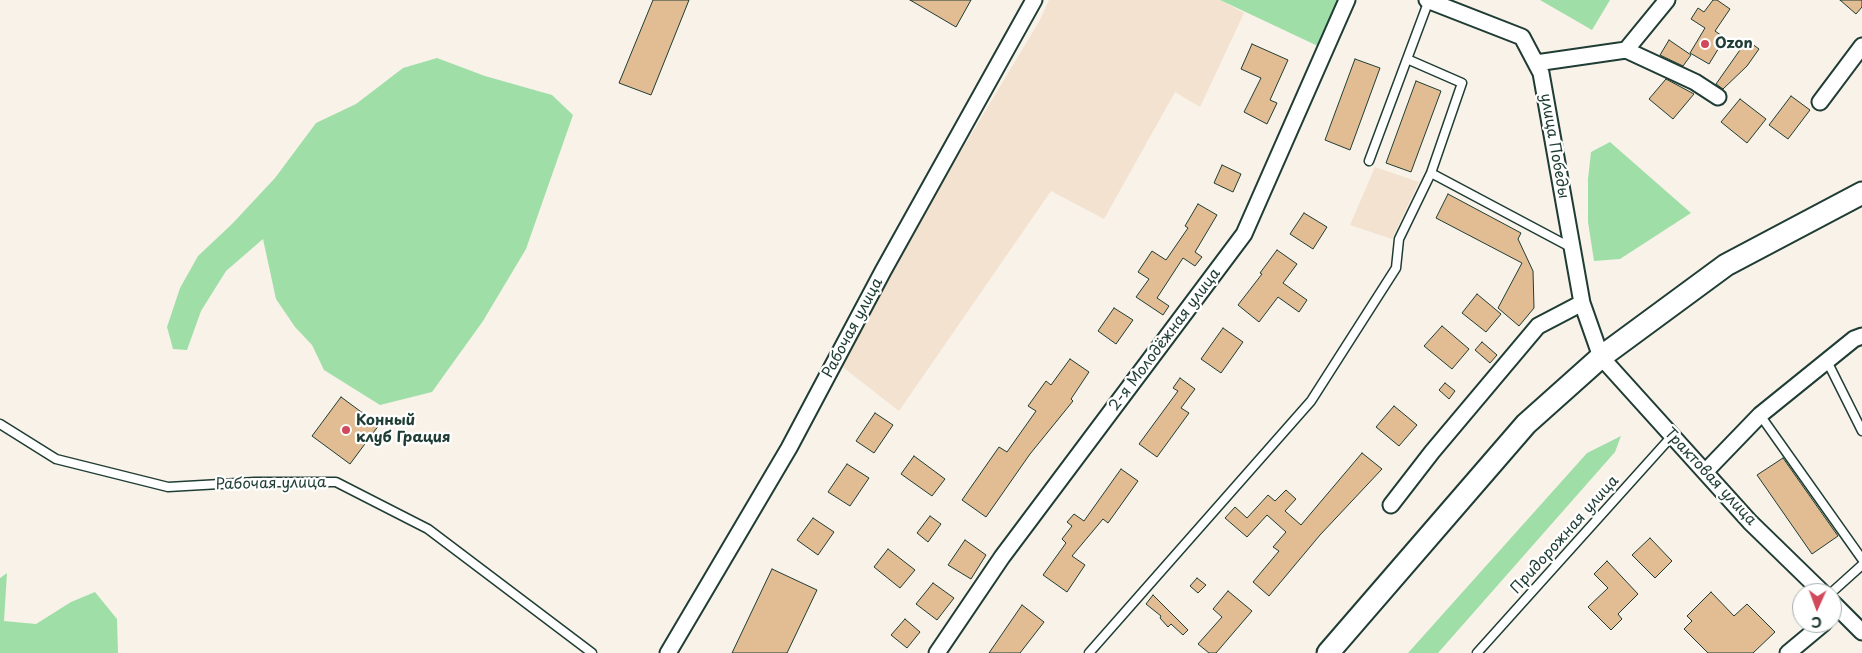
<!DOCTYPE html>
<html>
<head>
<meta charset="utf-8">
<style>
  body { margin:0 }
  #map { position:relative; width:1862px; height:653px; overflow:hidden; background:#f9f2e9; font-family:"Playpen Sans",sans-serif }
  canvas { display:block }
  .north { position:absolute; left:1792px; top:583px; width:50px; height:50px; box-sizing:border-box; background:#fff; border:1px solid #a5b1ae; border-radius:50%; rotate:182deg; font-size:14px; font-weight:700; line-height:20px; text-align:center; color:#1f3d34 }
  .north::after { content:''; display:block; margin:auto; width:18px; height:22px; background:#d1495b; clip-path:polygon(50% 0,100% 100%,50% 72%,0 100%) }
</style>
</head>
<body>
<div id="map">
<canvas width="1862" height="653"></canvas>
<div class="north">С</div>
</div>
<script>
const ctx = document.querySelector('canvas').getContext('2d');
ctx.lineJoin = 'round';
function fillPath(path, color) { ctx.fillStyle = color; ctx.fill(path, 'evenodd'); }
const poly = rows => new Path2D(rows.map(r => 'M' + r).join(''));
function strokePath(path, color, width, dash) { ctx.strokeStyle = color; ctx.lineWidth = width; ctx.lineCap = dash ? 'butt' : 'round'; ctx.setLineDash(dash || []); ctx.stroke(path); }
function label(font, color, halo, rows, align = 'center') {
  ctx.font = font + ' "Playpen Sans",sans-serif'; ctx.lineWidth = 4.5; ctx.setLineDash([]); ctx.textBaseline = 'middle'; ctx.strokeStyle = halo; ctx.fillStyle = color; for (const [text, x, y, turn = 0] of rows) {
    ctx.save(); ctx.translate(x, y); ctx.rotate((+turn || 0) * Math.PI / 180); ctx.textAlign = isNaN(turn) ? turn : align; if (halo) ctx.strokeText(text, 0, 0); ctx.fillText(text, 0, 0); ctx.restore();
  }
}
const built = poly([
  [1049,0,1220,0,1244,13,1200,107,1175,92,1104,219,1051,191,899,411,835,361,1040,20],
  [1375,167,1419,182,1392,239,1350,225]
]);
const green = poly([
  [1220,0,1341,0,1320,47],
  [1540,0,1610,0,1592,30],
  [437,58,485,76,552,95,573,115,526,249,483,321,432,392,380,405,324,370,312,345,295,327,276,299,263,239,226,271,201,311,187,350,173,349,167,327,180,288,198,256,232,224,275,178,316,123,356,104,403,68],
  [1610,142,1691,213,1620,259,1594,261,1588,222,1588,179,1591,152],
  [1621,436,1615,452,1438,653,1408,653,1587,453],
  [7,573,4,621,36,624,71,602,95,592,117,619,118,653,0,653,0,578]
]);
const building = poly([
  [653,0,689,0,651,95,619,83,653,0],
  [910,0,971,0,956,27,910,0],
  [1713,0,1717,0,1730,9,1715,31,1725,38,1709,64,1690,53,1705,28,1691,19,1698,8,1704,12,1713,0],
  [1840,0,1862,0,1862,7,1856,14,1840,0],
  [1669,40,1691,55,1683,66,1660,55,1669,40],
  [1747,40,1759,49,1747,66,1723,89,1716,84,1747,40],
  [1252,44,1288,60,1270,100,1277,103,1267,124,1244,112,1261,78,1241,69,1252,44],
  [1355,59,1380,68,1350,150,1325,140,1355,59],
  [1666,79,1694,94,1673,119,1649,99,1666,79],
  [1416,81,1441,91,1411,172,1386,163,1416,81],
  [1791,96,1810,110,1788,139,1769,125,1791,96],
  [1740,99,1766,119,1747,143,1721,122,1740,99],
  [1222,165,1241,174,1233,192,1214,183,1222,165],
  [1448,194,1521,233,1518,239,1533,271,1534,308,1519,326,1498,308,1522,263,1436,218,1448,194],
  [1198,204,1217,215,1195,252,1202,257,1195,266,1183,258,1157,298,1169,306,1163,315,1136,297,1149,279,1138,272,1152,251,1166,260,1188,228,1185,226,1198,204],
  [1304,213,1327,227,1313,249,1290,234,1304,213],
  [1277,250,1297,264,1283,283,1307,300,1299,312,1278,297,1259,322,1238,305,1262,274,1260,273,1277,250],
  [1477,294,1501,314,1486,332,1462,313,1477,294],
  [1114,308,1133,320,1116,344,1098,331,1114,308],
  [1442,326,1469,349,1452,369,1424,346,1442,326],
  [1223,328,1243,342,1221,373,1201,359,1223,328],
  [1482,342,1497,355,1490,363,1475,350,1482,342],
  [1070,359,1089,372,1071,399,1073,401,1030,454,986,517,962,500,999,447,1007,452,1036,411,1028,406,1046,381,1051,385,1070,359],
  [1180,378,1195,389,1181,408,1189,413,1157,457,1139,444,1178,391,1173,388,1180,378],
  [1445,383,1455,391,1449,399,1439,390,1445,383],
  [341,397,379,425,350,464,312,436,341,397],
  [1394,406,1417,425,1399,446,1376,427,1394,406],
  [875,413,893,425,874,453,856,441,875,413],
  [1362,453,1382,469,1320,535,1269,596,1253,582,1279,551,1273,547,1286,532,1267,515,1247,537,1225,518,1235,507,1247,518,1268,495,1275,501,1286,490,1296,499,1285,511,1301,525,1362,453],
  [914,456,945,479,932,496,901,474,914,456],
  [1783,458,1838,536,1812,554,1757,475,1783,458],
  [847,464,869,478,850,506,828,492,847,464],
  [1121,469,1138,481,1108,523,1103,519,1072,556,1085,565,1067,592,1043,575,1066,543,1062,539,1072,526,1067,522,1074,514,1084,521,1121,469],
  [930,516,941,524,928,542,917,533,930,516],
  [813,518,834,532,818,555,797,540,813,518],
  [1650,538,1672,561,1655,578,1632,555,1650,538],
  [965,540,986,555,971,579,948,565,965,540],
  [888,549,915,570,900,588,874,567,888,549],
  [1607,561,1638,594,1618,614,1622,619,1611,630,1588,607,1608,588,1594,574,1607,561],
  [772,569,817,590,787,653,732,653,772,569],
  [1197,578,1206,585,1198,593,1190,586,1197,578],
  [933,583,954,598,937,620,916,604,933,583],
  [1228,591,1252,611,1216,653,1209,653,1198,644,1222,617,1213,609,1228,591],
  [1711,592,1734,616,1747,604,1775,632,1753,653,1708,653,1684,629,1692,621,1687,616,1711,592],
  [1153,595,1188,630,1183,635,1171,624,1168,627,1160,618,1161,616,1146,604,1153,595],
  [1022,605,1044,622,1020,653,989,653,1022,605],
  [905,619,920,632,907,648,891,635,905,619]
]);
const service = poly([
  [1369,161,1429,0],
  [1431,173,1572,248],
  [1827,361,1862,431],
  [1760,415,1862,559],
  [0,424,56,459,168,487,255,482,336,482,428,529,592,653],
  [1831,593,1862,565],
  [1089,653,1311,401,1396,268,1399,239,1431,173,1462,83,1407,59],
  [1477,653,1672,436]
]);
const minor = poly([
  [1427,0,1522,37,1541,73,1582,303,1601,357,1750,522,1823,593],
  [1626,50,1695,82,1718,97],
  [1536,63,1626,50,1667,0],
  [1820,102,1862,46],
  [1705,472,1760,415,1854,339,1862,336],
  [1391,505,1432,452,1538,326,1582,303],
  [1832,602,1862,632],
  [668,653,789,448,883,271,1034,0],
  [937,653,1002,557,1244,234,1347,0],
  [1788,653,1824,623]
]);
const secondary = poly([
  [1328,653,1526,424,1601,357,1726,265,1862,193]
]);
const markers = [
  [1705,44,5,"#d1495b"],
  [346,430,5,"#d1495b"]
];
const poiNames = [
  ["Ozon",1715,44],
  ["Конный",356,421],
  ["клуб Грация",356,438]
];
const streetNames = [
  ["улица Победы",1554,146,80],
  ["Рабочая улица",853,328,-62],
  ["2-я Молодёжная улица",1165,340,-53],
  ["Трактовая улица",1710,477,47],
  ["Рабочая улица",271,484,-1],
  ["Придорожная улица",1565,535,-48]
];
fillPath(built, '#f2e2cf');
fillPath(green, '#9fdfa7');
fillPath(building, '#e2bd93');
strokePath(building, '#1f3d34', 1);
strokePath(service, '#1f3d34', 11);
strokePath(minor, '#1f3d34', 19);
strokePath(secondary, '#1f3d34', 25);
strokePath(service, '#fff', 8);
strokePath(minor, '#fff', 15);
strokePath(secondary, '#fff', 21);
for (const [x, y, r, color] of markers) { const dot = new Path2D(); dot.arc(x, y, r, 0, 2 * Math.PI); ctx.fillStyle = color; ctx.fill(dot); strokePath(dot, '#fff', 2); }
label('bold 15px', '#1f3d34', '#fff', poiNames, 'left');
label('15px', '#1f3d34', '#fff', streetNames);
</script>
</body>
</html>
